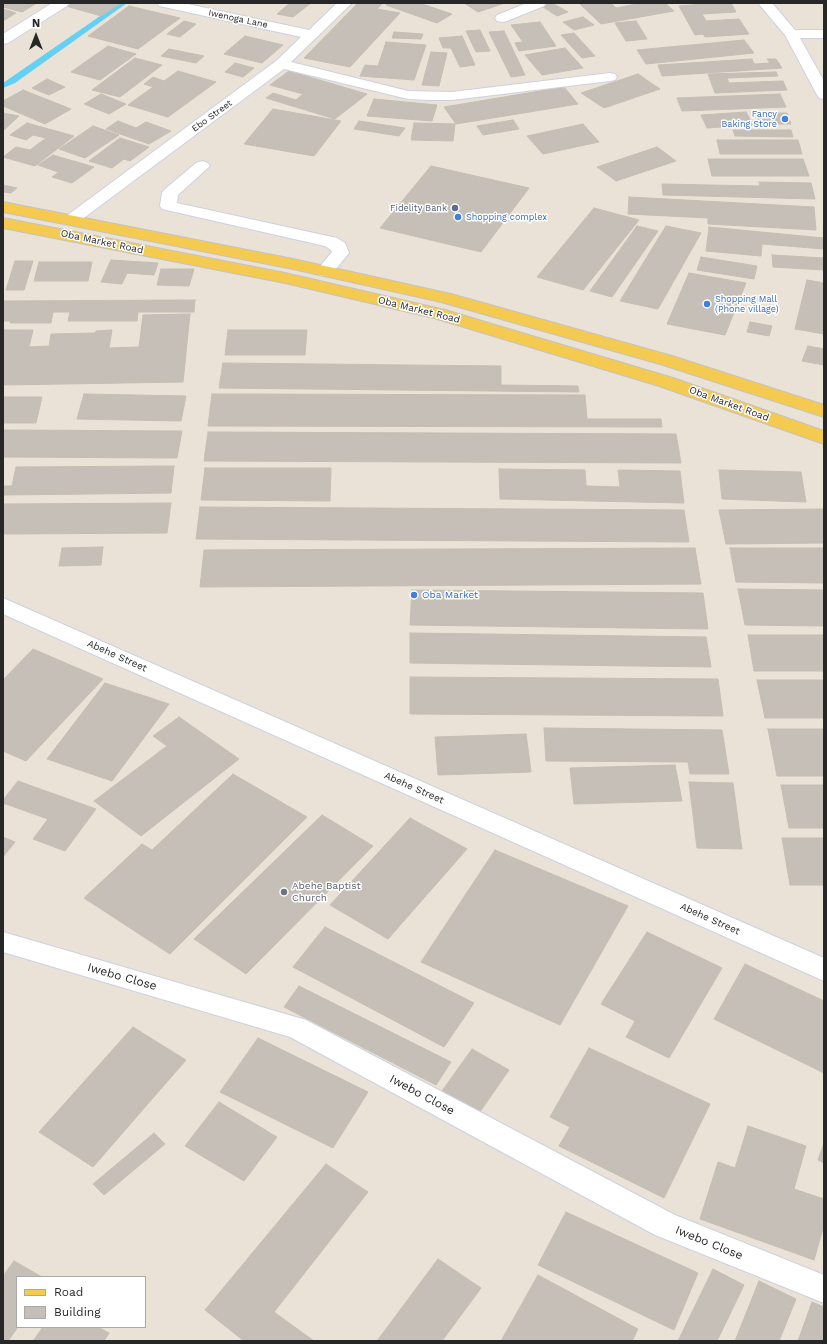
<!DOCTYPE html>
<html>
<head>
<meta charset="utf-8">
<style>
  body { margin:0 }
  #map { position:relative; width:827px; height:1344px; overflow:hidden; background:#eae2d7; font-family:"Work Sans",sans-serif }
  canvas { display:block }
  .frame { position:absolute; inset:0; border:4px solid #272727; pointer-events:none }
  .legend { position:absolute; left:16px; top:1276px; width:130px; height:52px; box-sizing:border-box; background:#fff; border:1px solid #a9a9a9; margin:0; padding:5px 7px; list-style:none; font-size:12px; color:#272727 }
  .legend li { display:flex; align-items:center; gap:8px; height:20px }
  .legend b { width:20px; border:1px solid #a9a9a9 }
  .north { position:absolute; left:16px; top:16px; width:40px; height:40px; -webkit-text-stroke:3px #fff; paint-order:stroke; rotate:0deg; font-size:11px; font-weight:700; line-height:16px; text-align:center; color:#272727 }
  .north::after { content:''; display:block; margin:auto; width:14px; height:18px; background:#272727; clip-path:polygon(50% 0,100% 100%,50% 72%,0 100%) }
</style>
</head>
<body>
<div id="map">
<canvas width="827" height="1344"></canvas>
<div class="frame"></div>
<ul class="legend">
<li><b style="height:5px;background:#f5ca51"></b>Road</li>
<li><b style="height:11px;background:#c5bfb7"></b>Building</li>
</ul>
<div class="north">N</div>
</div>
<script>
const ctx = document.querySelector('canvas').getContext('2d');
ctx.lineJoin = 'round';
const poly = rows => new Path2D(rows.map(r => 'M' + r).join(''));
function fillPath(path, color) { ctx.fillStyle = color; ctx.fill(path, 'evenodd'); }
function strokePath(path, color, width, dash) { ctx.strokeStyle = color; ctx.lineWidth = width; ctx.lineCap = dash ? 'butt' : 'round'; ctx.setLineDash(dash || []); ctx.stroke(path); }
function label(font, color, halo, rows, align = 'center') {
  ctx.font = font + ' "Work Sans",sans-serif'; ctx.lineWidth = 3; ctx.setLineDash([]); ctx.textBaseline = 'middle'; ctx.strokeStyle = halo; ctx.fillStyle = color; for (const [text, x, y, turn = 0] of rows) {
    ctx.save(); ctx.translate(x, y); ctx.rotate((+turn || 0) * Math.PI / 180); ctx.textAlign = isNaN(turn) ? turn : align; if (halo) ctx.strokeText(text, 0, 0); ctx.fillText(text, 0, 0); ctx.restore();
  }
}
const stream = poly([
  [119,3,127,3,15,83,3,88,3,83,119,3]
]);
const building = poly([
  [3,3,37,3,22,12,3,7,3,3],
  [72,3,121,3,101,16,66,6,72,3],
  [290,3,311,3,293,17,277,14,290,3],
  [358,3,383,3,377,9,400,13,350,67,304,58,358,3],
  [389,3,419,3,452,14,437,23,386,5,389,3],
  [464,3,505,3,478,12,464,3],
  [547,3,552,3,568,12,557,16,540,5,547,3],
  [579,3,611,3,616,8,642,3,665,3,674,11,601,24,579,3],
  [717,3,731,3,736,12,702,14,706,21,739,19,749,34,705,37,703,34,695,35,679,6,717,3],
  [129,6,180,18,138,49,88,36,129,6],
  [3,9,16,13,3,21,3,9],
  [583,17,594,25,574,30,563,22,583,17],
  [184,21,196,24,180,37,167,34,184,21],
  [636,21,647,39,626,41,615,23,636,21],
  [540,22,556,46,519,51,515,43,523,42,511,25,540,22],
  [480,30,490,51,476,52,466,31,480,30],
  [504,31,525,75,511,77,489,32,504,31],
  [394,32,423,34,421,39,392,38,394,32],
  [574,33,595,56,582,58,561,35,574,33],
  [245,36,283,45,262,63,224,54,245,36],
  [462,36,475,65,460,67,451,48,443,48,439,38,462,36],
  [744,40,754,53,646,64,637,50,744,40],
  [386,42,426,45,414,80,360,76,365,65,378,66,386,42],
  [108,46,136,54,100,80,71,72,108,46],
  [565,48,583,68,542,75,525,55,565,48],
  [169,49,204,56,196,63,161,56,169,49],
  [431,52,447,53,439,86,422,85,431,52],
  [135,58,162,65,120,97,92,90,135,58],
  [752,59,754,64,770,63,767,59,776,59,782,68,662,76,658,65,752,59],
  [235,63,254,68,243,77,225,72,235,63],
  [178,71,216,82,168,117,128,105,153,87,144,84,153,77,164,81,178,71],
  [289,71,367,94,335,119,266,98,273,93,296,100,303,94,270,85,289,71],
  [776,72,778,76,727,78,729,83,783,81,787,90,715,93,708,74,776,72],
  [638,74,660,89,604,108,581,93,638,74],
  [47,79,65,87,49,95,32,88,47,79],
  [564,87,578,104,456,124,444,107,564,87],
  [23,90,71,109,45,124,3,106,3,101,23,90],
  [101,94,126,104,109,114,84,104,101,94],
  [780,94,786,107,682,111,677,98,780,94],
  [374,99,437,105,432,121,367,116,374,99],
  [273,109,341,121,314,156,244,144,273,109],
  [746,112,753,125,707,128,701,115,746,112],
  [3,113,19,116,3,131,3,113],
  [756,113,787,113,791,124,760,124,756,113],
  [513,120,519,129,483,135,477,126,513,120],
  [118,121,136,128,146,122,171,131,149,144,106,129,118,121],
  [359,121,405,128,399,136,354,129,359,121],
  [27,123,74,136,35,166,3,157,16,147,30,150,46,138,33,135,26,140,10,135,27,123],
  [414,123,455,124,453,141,411,140,414,123],
  [583,124,599,142,543,154,527,136,583,124],
  [93,126,119,135,85,158,59,149,93,126],
  [733,130,791,130,793,137,735,136,733,130],
  [120,138,149,147,130,161,124,159,112,168,89,161,120,138],
  [717,140,798,140,802,154,720,154,717,140],
  [657,147,676,161,616,181,597,167,657,147],
  [53,155,73,161,58,172,38,165,53,155],
  [708,159,803,159,809,176,712,176,708,159],
  [74,161,94,167,72,183,52,177,74,161],
  [431,166,529,188,481,252,380,228,431,166],
  [759,182,811,183,815,199,663,195,662,184,760,186,759,182],
  [3,185,17,188,11,193,3,192,3,185],
  [629,197,814,207,816,230,708,224,708,218,628,214,629,197],
  [594,208,639,220,583,290,537,277,594,208],
  [637,226,658,231,612,297,590,291,637,226],
  [666,226,701,233,658,309,620,301,666,226],
  [709,227,824,238,824,249,762,244,761,256,706,251,709,227],
  [772,255,824,258,824,270,773,267,772,255],
  [701,257,757,266,754,279,697,270,701,257],
  [111,260,158,263,154,275,127,273,122,284,101,282,111,260],
  [15,261,33,261,24,290,6,290,15,261],
  [39,262,92,262,88,281,34,281,39,262],
  [161,269,194,269,189,286,157,285,161,269],
  [689,273,746,283,725,335,667,324,689,273],
  [807,280,824,283,824,334,795,329,807,280],
  [195,300,194,312,138,312,137,321,68,321,70,312,53,312,51,323,10,323,11,321,3,321,3,301,195,300],
  [190,314,183,382,3,385,3,330,33,330,29,347,49,346,51,334,95,333,96,331,112,330,109,348,139,347,143,315,190,314],
  [750,322,772,326,769,336,747,332,750,322],
  [228,330,307,330,305,355,225,355,228,330],
  [808,346,824,349,824,365,802,361,808,346],
  [223,363,501,366,501,385,578,386,579,392,219,388,223,363],
  [84,394,186,396,181,421,77,419,84,394],
  [212,394,585,395,587,419,661,419,662,427,208,426,212,394],
  [3,397,42,397,36,423,3,423,3,397],
  [3,430,182,431,177,458,3,457,3,430],
  [208,432,676,434,681,463,204,461,208,432],
  [174,466,171,493,3,495,3,486,12,486,16,467,174,466],
  [205,468,331,468,330,501,201,500,205,468],
  [499,469,585,470,586,486,620,487,618,470,680,471,684,503,500,499,499,469],
  [719,470,801,472,806,502,722,499,719,470],
  [171,503,167,533,3,534,3,504,171,503],
  [200,507,684,510,689,542,196,539,200,507],
  [824,509,824,543,726,544,719,510,824,509],
  [103,547,101,565,59,566,62,548,103,547],
  [695,548,701,584,200,587,204,550,695,548],
  [730,548,824,548,824,583,736,582,730,548],
  [738,589,824,590,824,626,745,625,738,589],
  [412,590,703,593,708,629,410,625,412,590],
  [410,633,706,637,711,667,410,663,410,633],
  [748,635,824,635,824,671,754,671,748,635],
  [33,649,103,679,26,761,3,751,3,680,33,649],
  [410,677,718,679,723,716,410,714,410,677],
  [757,680,824,680,824,718,765,718,757,680],
  [105,683,169,704,112,781,47,759,105,683],
  [179,717,239,759,141,836,94,801,167,746,153,736,179,717],
  [544,728,722,730,729,774,690,774,688,762,546,761,544,728],
  [768,729,824,729,824,776,777,776,768,729],
  [526,734,531,772,438,775,435,737,526,734],
  [675,765,682,801,574,804,570,768,675,765],
  [233,774,307,817,170,954,84,898,142,844,152,850,233,774],
  [18,781,96,809,65,851,33,839,48,819,3,803,3,800,18,781],
  [689,782,733,783,742,849,697,848,689,782],
  [781,785,824,785,824,828,789,828,781,785],
  [322,815,373,846,246,974,194,939,322,815],
  [410,818,467,849,388,939,330,905,410,818],
  [3,837,15,842,3,857,3,837],
  [782,838,824,838,824,885,790,885,782,838],
  [495,850,628,906,560,1025,421,962,495,850],
  [325,927,474,1003,444,1047,293,967,325,927],
  [647,932,722,968,669,1058,626,1037,635,1021,601,1004,647,932],
  [745,964,824,1001,824,1073,714,1019,745,964],
  [299,986,451,1062,436,1085,284,1007,299,986],
  [133,1027,186,1060,93,1167,39,1132,133,1027],
  [258,1038,368,1092,333,1148,220,1092,258,1038],
  [589,1048,710,1104,664,1198,559,1146,570,1127,550,1117,589,1048],
  [472,1049,509,1070,475,1119,437,1098,472,1049],
  [219,1102,277,1137,244,1181,185,1146,219,1102],
  [748,1126,806,1146,794,1189,824,1199,824,1225,814,1260,700,1219,718,1162,735,1168,748,1126],
  [154,1133,165,1144,104,1195,93,1184,154,1133],
  [824,1143,824,1163,818,1160,824,1143],
  [326,1164,368,1192,274,1312,314,1341,244,1341,205,1310,326,1164],
  [566,1212,698,1273,674,1330,538,1265,566,1212],
  [438,1259,481,1288,442,1341,377,1341,438,1259],
  [14,1261,42,1277,17,1277,18,1327,8,1341,3,1341,3,1276,14,1261],
  [713,1269,744,1285,717,1341,678,1341,713,1269],
  [538,1275,638,1329,632,1341,501,1341,538,1275],
  [759,1281,796,1299,779,1341,735,1341,759,1281],
  [812,1302,824,1307,824,1341,798,1341,812,1302],
  [43,1327,98,1327,109,1333,104,1341,33,1341,43,1327]
]);
const minor = poly([
  [52,3,69,3,67,6,8,43,3,44,3,34,52,3],
  [157,3,183,3,309,30,337,3,352,3,291,62,408,91,452,92,610,73,615,74,617,77,615,80,610,81,452,100,429,100,408,99,284,69,77,223,71,225,65,223,63,220,65,217,276,61,301,37,164,7,159,6,157,3],
  [527,3,546,3,544,6,507,21,502,22,497,21,495,18,497,15,527,3],
  [758,3,772,3,795,30,824,30,824,38,800,38,824,81,824,99,819,98,817,95,785,35,758,3],
  [202,161,208,163,210,166,178,195,177,203,337,238,345,243,349,253,331,275,325,276,319,275,316,271,332,252,331,250,325,246,162,209,160,206,162,193,164,190,196,163,202,161],
  [3,598,824,958,824,981,3,614,3,598],
  [3,932,306,1020,675,1215,824,1275,824,1303,655,1235,290,1037,3,952,3,932]
]);
const major = poly([
  [3,202,293,259,451,294,672,356,824,405,824,417,660,364,441,302,293,269,3,212,3,202],
  [3,218,285,273,445,310,673,378,824,431,824,444,659,386,434,318,285,283,3,228,3,218]
]);
const markers = [
  [785,119,4,"#3f7fe0"],
  [455,208,4,"#5c6f8a"],
  [458,217,4,"#3f7fe0"],
  [707,304,4,"#3f7fe0"],
  [414,595,4,"#3f7fe0"],
  [284,892,4,"#6b7280"]
];
const farStreetnames = [
  ["Iwenoga Lane",238,19,12],
  ["Ebo Street",212,116,-36]
];
const farShopnames = [
  ["Fancy",777,114,"right"],
  ["Baking Store",777,124,"right"],
  ["Shopping complex",466,217],
  ["Shopping Mall",715,299],
  ["(Phone village)",715,309]
];
const farServicenames = [
  ["Fidelity Bank",447,208]
];
const streetNames = [
  ["Oba Market Road",102,242,12],
  ["Oba Market Road",419,310,14],
  ["Oba Market Road",729,404,20],
  ["Abehe Street",117,656,24],
  ["Abehe Street",414,788,24],
  ["Abehe Street",710,919,24]
];
const shopNames = [
  ["Oba Market",422,595]
];
const worshipNames = [
  ["Abehe Baptist",292,886],
  ["Church",292,898]
];
const nearStreetnames = [
  ["Iwebo Close",122,977,16],
  ["Iwebo Close",422,1095,28],
  ["Iwebo Close",709,1243,22]
];
fillPath(stream, '#64d1f2');
fillPath(building, '#c5bfb7');
strokePath(building, '#c5beb1', 1);
strokePath(minor, '#ccd1e1', 2);
strokePath(major, '#c3c3c3', 2);
fillPath(minor, '#fff');
fillPath(major, '#f5ca51');
for (const [x, y, r, color] of markers) { const dot = new Path2D(); dot.arc(x, y, r, 0, 2 * Math.PI); ctx.fillStyle = color; ctx.fill(dot); strokePath(dot, '#fff', 1.5); }
label('9px', '#272727', '#fff', farStreetnames);
label('9px', '#366cbe', '#fff', farShopnames, 'left');
label('9px', '#4e5e75', '#fff', farServicenames, 'right');
label('10px', '#272727', '#fff', streetNames);
label('10px', '#366cbe', '#fff', shopNames, 'left');
label('10px', '#5b616d', '#fff', worshipNames, 'left');
label('12px', '#272727', '#fff', nearStreetnames);
</script>
</body>
</html>
